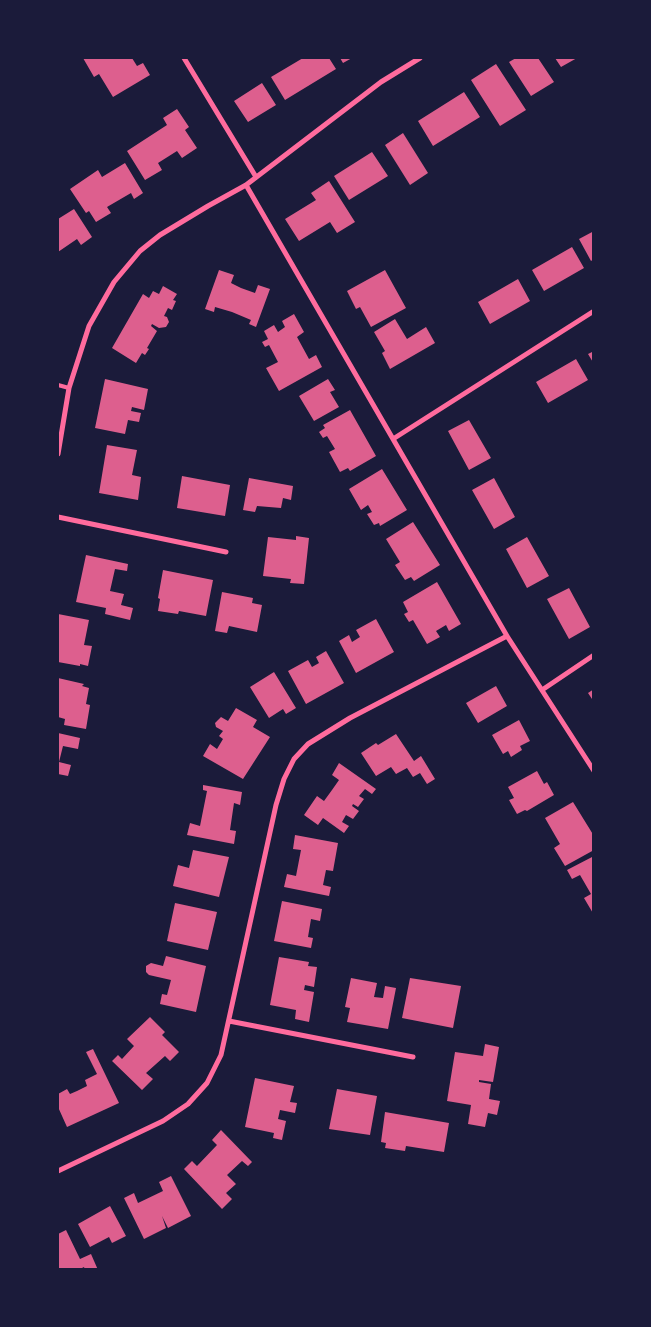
<!DOCTYPE html>
<html>
<head>
<meta charset="utf-8">
<style>
  body { margin:0 }
  #map { position:relative; width:651px; height:1327px; overflow:hidden; background:#1b1b3a; font-family:"Playfair Display",serif }
  canvas { display:block }
  .frame { position:absolute; inset:0; border:59px solid #1b1b3a; pointer-events:none }
</style>
</head>
<body>
<div id="map">
<canvas width="651" height="1327"></canvas>
<div class="frame"></div>
</div>
<script>
const ctx = document.querySelector('canvas').getContext('2d');
ctx.lineJoin = 'round';
function fillPath(path, color) { ctx.fillStyle = color; ctx.fill(path, 'evenodd'); }
const poly = rows => new Path2D(rows.map(r => 'M' + r).join(''));
function strokePath(path, color, width, dash) { ctx.strokeStyle = color; ctx.lineWidth = width; ctx.lineCap = dash ? 'butt' : 'round'; ctx.setLineDash(dash || []); ctx.stroke(path); }
const building = poly([
  [83,58,132,58,137,66,143,63,150,75,113,97,99,74,94,77],
  [303,58,329,58,336,69,285,100,271,77],
  [340,58,352,58,343,63],
  [516,58,538,58,554,82,531,96,509,62],
  [555,58,577,58,561,67],
  [496,64,526,110,500,126,471,80],
  [262,83,276,105,248,122,234,101],
  [464,92,480,117,433,146,418,121],
  [177,109,189,127,185,130,197,148,182,158,177,151,158,163,162,170,145,180,127,151,167,125,163,118],
  [403,133,428,173,410,185,385,145],
  [372,152,388,176,349,200,334,176],
  [125,163,143,193,134,199,131,193,107,207,111,213,96,222,89,211,86,213,70,189,98,170,102,177],
  [329,181,355,222,337,233,330,222,299,241,285,219,316,200,311,193],
  [74,209,92,237,81,245,77,239,58,252,58,219],
  [594,231,594,259,591,261,579,239],
  [572,247,584,268,544,291,532,270],
  [219,270,234,275,231,283,241,288,255,293,258,285,270,289,256,327,249,324,251,320,232,312,215,307,214,312,205,309],
  [385,270,406,308,371,327,360,307,356,309,347,291],
  [518,279,530,301,490,324,478,302],
  [163,286,177,294,173,300,176,301,172,310,168,308,164,316,167,317,169,322,166,327,159,328,152,324,151,326,157,331,147,348,149,349,145,355,142,353,136,363,112,348,143,294,149,298,153,291,159,294],
  [294,314,304,332,297,337,309,359,316,355,322,367,279,391,266,368,278,362,269,345,265,347,262,342,268,339,264,331,274,325,278,332,285,327,282,321],
  [395,319,407,339,426,327,435,343,390,369,382,353,385,351,374,332],
  [594,351,594,364,588,354],
  [576,359,588,380,548,403,536,382],
  [105,379,148,389,144,410,132,407,131,411,141,413,139,422,128,420,125,434,95,428],
  [328,379,335,390,330,392,339,407,314,421,299,396],
  [350,410,376,456,350,471,348,468,340,472,329,452,335,449,327,436,323,438,319,432,325,428,323,425],
  [469,420,491,458,469,470,448,431],
  [107,445,137,450,132,475,141,477,138,500,99,493],
  [382,469,407,510,380,526,379,523,374,525,367,514,372,512,368,505,361,510,349,489],
  [182,476,230,485,225,516,177,508],
  [249,478,293,486,291,500,283,498,281,508,257,506,255,512,243,510],
  [494,478,515,517,494,529,472,490],
  [413,522,440,565,414,581,411,577,405,580,395,565,400,562,386,539],
  [296,536,309,538,304,584,290,583,291,579,263,576,268,537,296,540],
  [527,537,549,576,527,588,506,549],
  [86,555,128,564,127,571,115,569,110,591,124,594,121,605,133,608,130,620,105,614,106,608,76,602],
  [163,570,213,580,206,616,179,611,178,614,158,611,160,599,158,598],
  [437,582,461,624,449,631,446,625,436,631,440,637,427,644,413,620,409,622,404,614,408,612,403,602],
  [569,588,590,627,569,639,547,599],
  [222,592,253,598,252,603,262,605,257,632,229,626,227,633,215,631],
  [58,614,89,620,84,645,92,646,88,666,80,664,80,666,58,662],
  [376,619,394,652,356,673,339,641,349,635,352,642,360,637,356,630],
  [326,651,344,683,306,704,288,671,308,660,312,667,319,663,316,657],
  [274,672,296,708,286,714,283,709,269,718,250,687],
  [58,678,84,684,82,686,89,688,86,704,90,705,86,729,64,725,65,719,58,717],
  [496,686,507,706,478,723,466,703],
  [594,689,594,702,588,693],
  [236,708,257,720,253,727,270,737,243,779,203,756,210,744,217,749,223,739,219,736,223,731,216,727,215,723,221,717,228,721],
  [519,720,530,741,520,746,522,750,511,757,508,751,503,754,492,735],
  [58,733,80,738,78,749,63,746,59,762,71,765,68,776,58,774],
  [396,734,414,761,421,756,435,779,427,784,420,773,413,777,407,768,396,774,391,767,376,776,361,753,376,743,378,745],
  [339,763,376,789,372,794,365,789,359,796,364,799,358,807,353,804,352,806,359,811,353,819,346,815,342,822,349,826,344,833,323,818,318,825,304,815,317,796,324,801,332,790,339,780,332,775],
  [537,771,544,784,547,782,554,795,527,811,525,810,517,814,509,800,514,798,508,787],
  [203,785,242,792,240,805,234,803,230,830,236,831,234,844,187,835,190,823,200,826,207,791,203,790],
  [573,802,594,836,594,850,565,866,554,848,560,844,545,818],
  [295,835,338,843,333,871,326,870,323,885,331,887,329,896,284,887,287,874,296,876,301,850,293,849],
  [193,850,229,857,219,897,173,886,178,865,189,868],
  [594,856,594,915,584,898,591,894,580,875,572,879,567,870],
  [282,901,322,909,320,921,311,919,308,937,313,938,311,948,274,941],
  [175,903,217,912,208,950,167,941],
  [166,956,206,966,196,1012,160,1004,162,994,167,995,171,980,149,975,146,972,146,966,151,963,163,966],
  [279,957,309,962,308,966,317,967,314,987,305,985,304,990,314,992,309,1022,295,1019,296,1010,270,1005],
  [351,978,377,983,374,997,383,998,385,986,396,988,388,1029,347,1022,350,1008,345,1007],
  [410,978,461,986,453,1028,402,1018],
  [150,1017,165,1032,162,1035,179,1052,170,1061,165,1056,146,1073,153,1079,142,1090,112,1061,118,1055,122,1059,134,1046,127,1039],
  [485,1044,499,1047,493,1082,479,1080,479,1082,491,1084,489,1099,500,1101,497,1115,488,1113,485,1127,468,1124,471,1105,447,1101,455,1052,483,1056],
  [93,1049,119,1103,67,1127,58,1107,58,1099,59,1099,58,1094,67,1089,70,1094,77,1091,87,1086,85,1080,97,1074,86,1052],
  [255,1078,294,1086,290,1102,297,1103,295,1113,280,1110,278,1119,286,1121,282,1140,273,1138,274,1133,245,1127],
  [337,1089,377,1096,370,1135,329,1129],
  [385,1112,449,1123,444,1152,406,1146,405,1151,385,1148,386,1143,381,1142],
  [221,1130,252,1162,248,1166,242,1161,227,1175,236,1184,226,1193,232,1199,222,1209,184,1169,192,1161,197,1166,217,1145,212,1140],
  [171,1176,191,1216,168,1228,162,1216,166,1228,144,1239,124,1198,134,1193,138,1203,163,1191,159,1182],
  [110,1206,126,1236,112,1243,109,1237,90,1247,78,1224],
  [66,1230,80,1259,91,1254,98,1270,85,1270,84,1267,82,1268,83,1270,59,1270,58,1266,58,1234]
]);
const service = poly([
  [58,385,69,388]
]);
const minor = poly([
  [184,58,256,177],
  [246,185,507,636,594,771],
  [393,439,594,311],
  [58,454,69,388,89,326,114,282,140,251,160,235,208,206,246,185,381,82,420,58],
  [58,517,226,552],
  [542,690,594,655],
  [229,1021,413,1057],
  [58,1171,163,1121,188,1104,207,1083,221,1055,276,805,284,779,294,759,308,744,350,718,507,636]
]);
fillPath(building, '#dd5f8e');
strokePath(service, '#ff6b9d', 4);
strokePath(minor, '#ff6b9d', 5);
</script>
</body>
</html>
